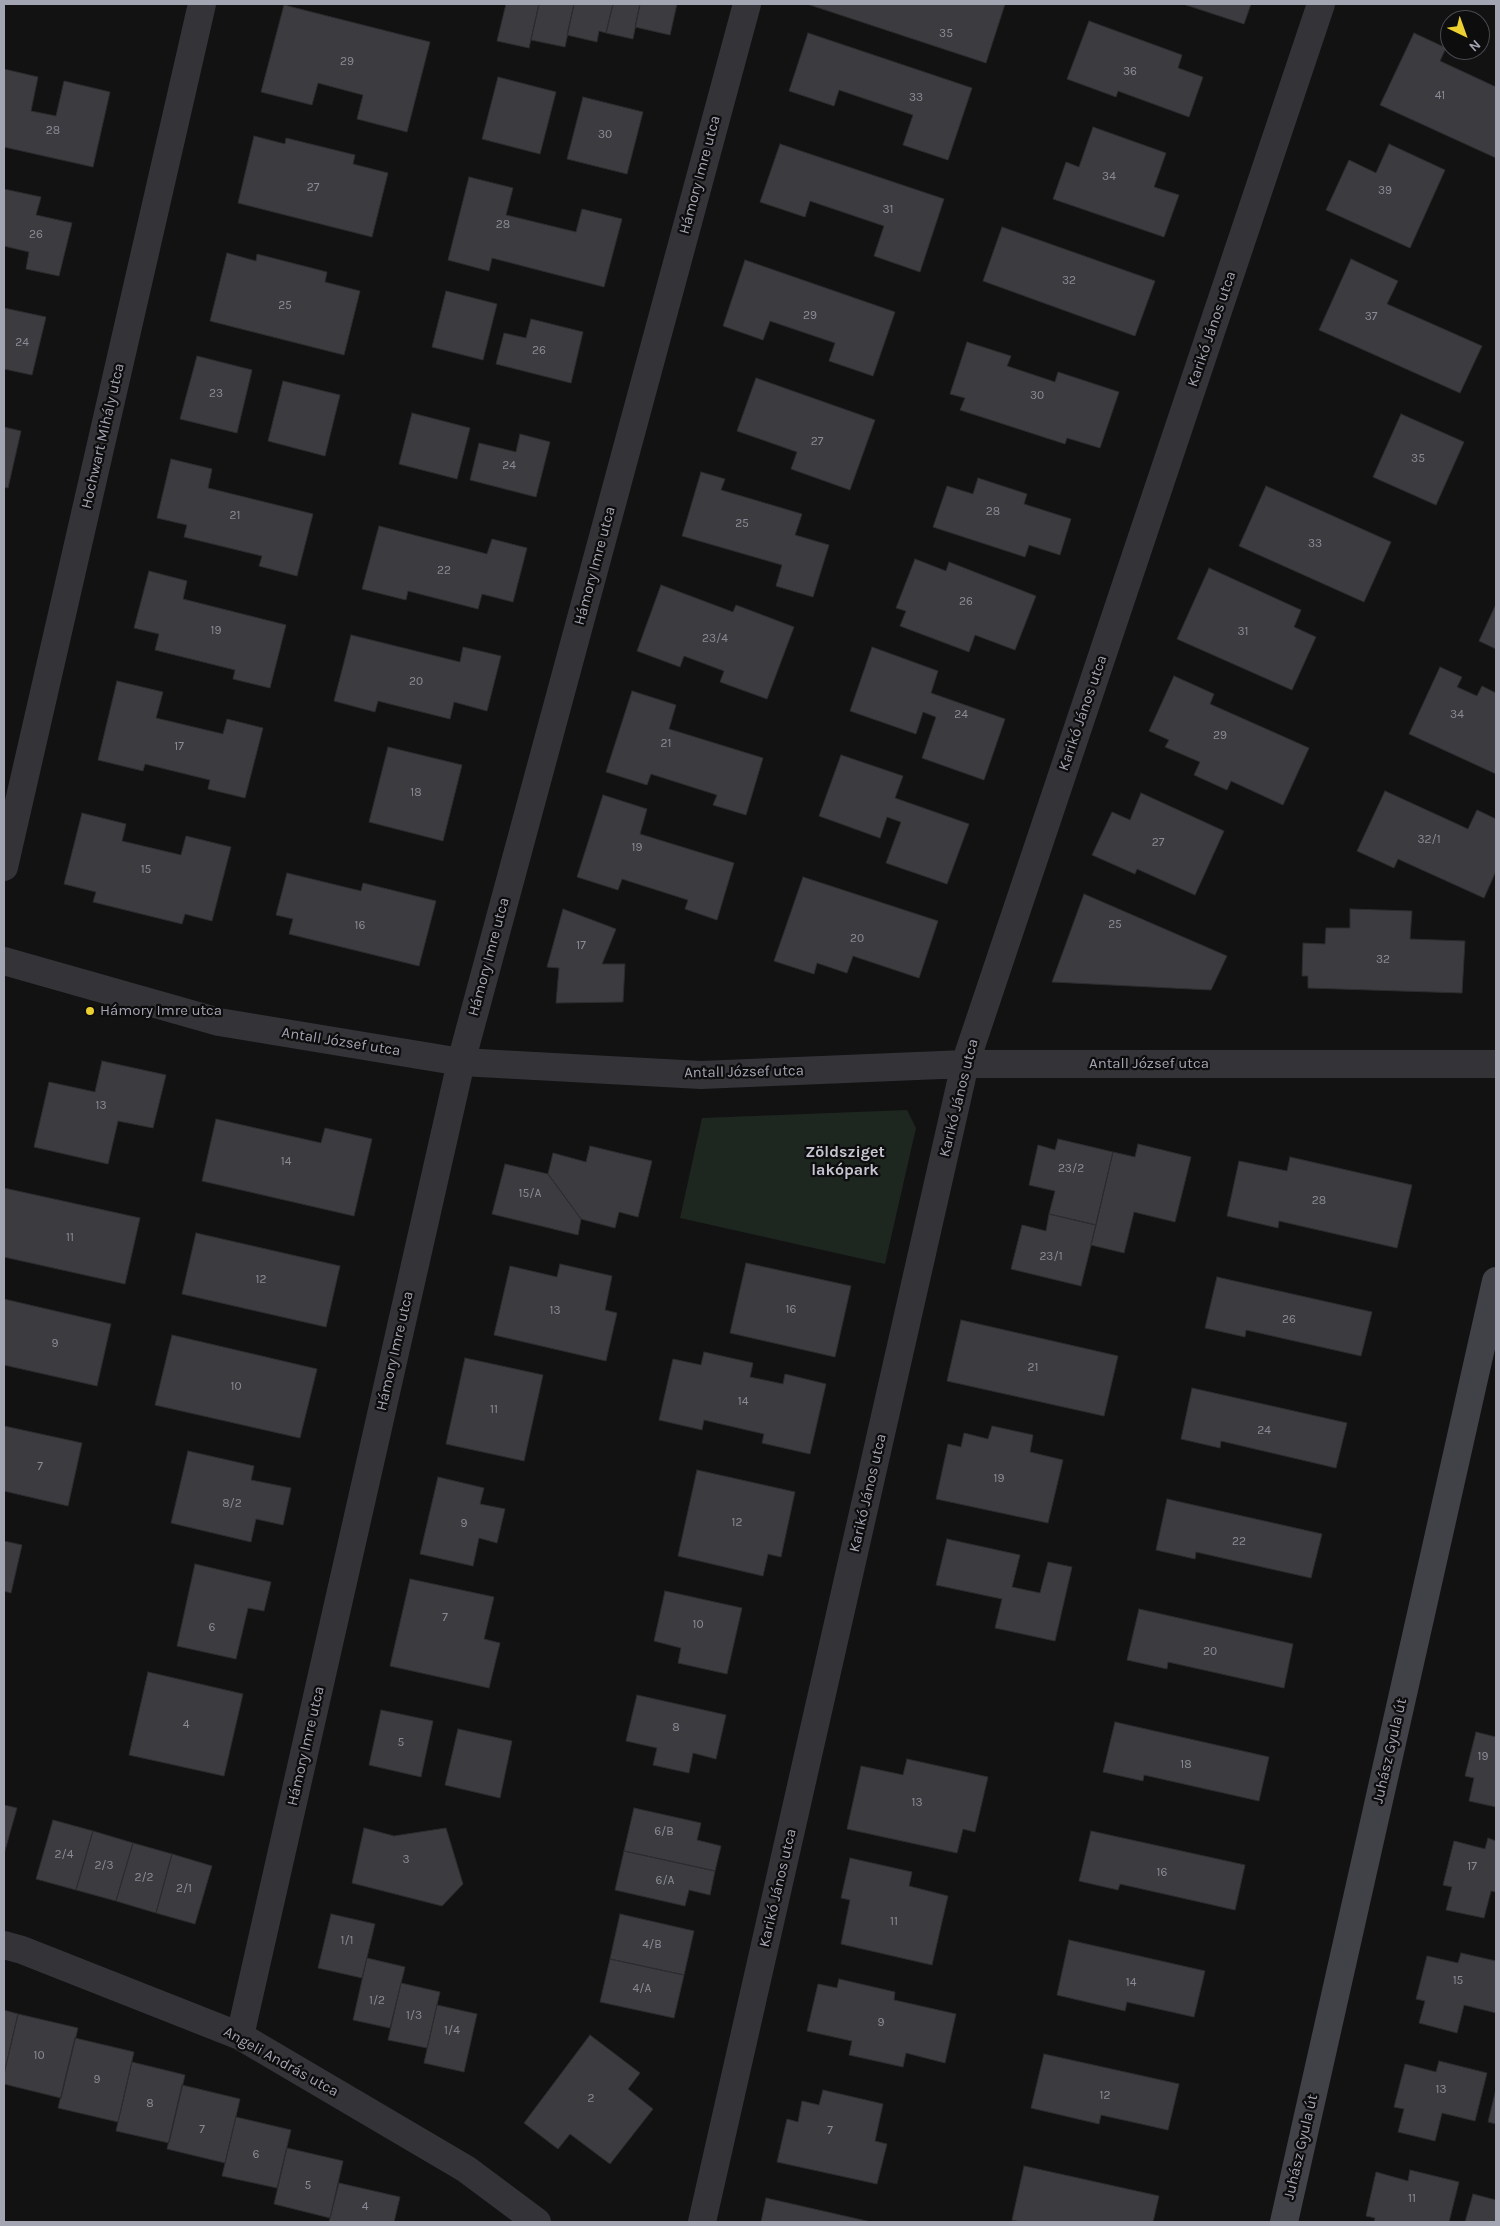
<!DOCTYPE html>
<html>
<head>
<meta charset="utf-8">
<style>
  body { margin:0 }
  #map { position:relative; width:1500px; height:2226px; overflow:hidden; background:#121213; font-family:Karla,sans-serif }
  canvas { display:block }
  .frame { position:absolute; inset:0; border:5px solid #a4a5b3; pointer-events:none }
  .north { position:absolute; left:1440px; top:10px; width:50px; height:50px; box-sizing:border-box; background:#0d0d0e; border:1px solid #494a50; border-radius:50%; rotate:138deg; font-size:14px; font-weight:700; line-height:20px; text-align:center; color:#a4a5b3 }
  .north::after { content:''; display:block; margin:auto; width:18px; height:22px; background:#ecd031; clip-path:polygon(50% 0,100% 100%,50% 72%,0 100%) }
</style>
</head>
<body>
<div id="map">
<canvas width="1500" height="2226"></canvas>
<div class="frame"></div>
<div class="north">N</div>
</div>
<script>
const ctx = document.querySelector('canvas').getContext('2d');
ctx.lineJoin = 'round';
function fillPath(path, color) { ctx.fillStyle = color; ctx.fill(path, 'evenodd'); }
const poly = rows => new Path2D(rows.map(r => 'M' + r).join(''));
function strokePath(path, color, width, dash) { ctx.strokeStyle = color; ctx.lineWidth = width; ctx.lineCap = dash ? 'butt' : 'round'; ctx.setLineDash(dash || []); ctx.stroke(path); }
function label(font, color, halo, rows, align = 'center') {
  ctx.font = font + ' Karla,sans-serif'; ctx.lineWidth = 4.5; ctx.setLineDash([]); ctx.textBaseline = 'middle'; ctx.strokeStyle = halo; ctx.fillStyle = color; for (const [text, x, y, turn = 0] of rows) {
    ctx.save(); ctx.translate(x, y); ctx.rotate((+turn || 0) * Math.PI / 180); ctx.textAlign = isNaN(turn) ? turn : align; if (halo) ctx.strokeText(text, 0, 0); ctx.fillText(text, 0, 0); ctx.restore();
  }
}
const green = poly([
  [907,1110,916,1128,885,1264,680,1218,702,1118]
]);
const building = poly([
  [506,4,539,4,529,48,497,41,506,4],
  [539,4,574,4,565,47,531,40,539,4],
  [574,4,613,4,606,33,599,31,597,42,567,35,574,4],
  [613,4,640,4,633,39,606,33,613,4],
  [640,4,677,4,670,35,635,27,640,4],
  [807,4,1005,4,986,63,807,4],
  [1183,4,1251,4,1244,24,1183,4],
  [284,5,430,42,407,132,357,119,363,95,318,83,312,105,261,92,284,5],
  [1089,21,1182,55,1178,68,1203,77,1189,117,1118,91,1116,97,1067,79,1089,21],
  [808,33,972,88,948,160,903,145,913,115,839,90,834,106,789,91,808,33],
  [1414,33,1446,48,1440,61,1496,87,1496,158,1380,105,1414,33],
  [4,69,38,77,31,111,56,116,64,81,110,92,93,167,4,147,4,69],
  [498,77,556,92,540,154,482,139,498,77],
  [583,97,643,112,627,174,567,159,583,97],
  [1093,127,1166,153,1154,187,1179,195,1164,237,1053,199,1066,162,1079,167,1093,127],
  [254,136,285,144,286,138,355,155,353,164,388,173,372,237,238,203,254,136],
  [780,144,944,199,920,272,874,256,884,226,810,201,805,217,760,202,780,144],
  [1389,144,1445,170,1410,248,1326,210,1349,160,1376,173,1389,144],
  [469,177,513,188,506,215,576,232,582,209,622,219,604,287,492,258,489,271,448,260,469,177],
  [4,189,41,197,36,215,72,223,59,276,26,269,29,252,4,246,4,189],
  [1002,227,1155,281,1135,336,983,281,1002,227],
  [227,253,256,261,257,254,327,272,325,282,360,291,344,355,210,321,227,253],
  [1351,259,1398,281,1387,304,1482,346,1460,393,1319,330,1351,259],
  [745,260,895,312,873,376,829,361,835,343,770,321,763,340,723,326,745,260],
  [446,291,497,304,483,360,432,347,446,291],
  [4,308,46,317,32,375,4,369,4,308],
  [531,319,583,332,571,383,496,364,504,333,526,338,531,319],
  [967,342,1011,356,1007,366,1055,382,1058,372,1119,392,1100,448,1067,438,1065,444,960,410,965,398,950,394,967,342],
  [197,356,252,370,237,433,180,419,197,356],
  [756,378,875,420,850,490,791,469,797,452,737,431,756,378],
  [283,381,340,395,325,456,268,441,283,381],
  [412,413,470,428,457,479,399,464,412,413],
  [1401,414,1464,442,1436,505,1373,477,1401,414],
  [4,427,21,431,8,488,4,487,4,427],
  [520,434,550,442,536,497,470,480,479,443,516,452,520,434],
  [171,459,212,469,208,488,313,514,297,576,259,566,262,556,184,537,187,525,157,518,171,459],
  [701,472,725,479,721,490,802,514,795,535,829,545,813,597,776,586,782,565,682,536,701,472],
  [978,478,1027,494,1024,504,1071,519,1060,555,1029,545,1025,557,933,527,947,486,973,494,978,478],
  [1266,486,1391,542,1364,602,1239,546,1266,486],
  [379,526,487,554,492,539,527,548,513,602,482,594,478,609,408,591,406,600,362,589,379,526],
  [915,559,946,571,949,562,1036,596,1015,650,975,635,969,652,900,626,906,611,896,608,915,559],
  [1209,568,1301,610,1294,627,1316,637,1292,690,1177,639,1209,568],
  [149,571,187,581,183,599,286,625,270,688,233,679,235,670,155,650,159,634,134,628,149,571],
  [661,585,733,612,736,605,794,627,767,699,720,682,724,671,684,656,680,667,637,651,661,585],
  [1496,604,1496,649,1479,641,1496,604],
  [351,635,460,662,463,647,501,656,487,711,454,702,450,719,378,701,375,712,334,701,351,635],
  [872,647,938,671,931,693,1005,719,984,780,922,758,936,717,923,712,916,734,850,711,872,647],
  [1440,667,1462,677,1457,687,1477,696,1482,686,1496,693,1496,774,1409,734,1440,667],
  [1174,676,1214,694,1210,704,1309,748,1283,805,1231,781,1227,790,1194,775,1200,762,1165,747,1169,740,1149,731,1174,676],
  [117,681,163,692,156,718,223,734,227,719,263,728,245,798,208,789,210,780,145,764,143,771,98,760,117,681],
  [632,691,676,705,669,729,763,758,746,815,713,805,717,795,651,774,647,785,606,772,632,691],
  [388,747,462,765,443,841,369,822,388,747],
  [841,755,903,776,895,798,969,824,947,884,886,863,901,822,887,817,880,838,819,816,841,755],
  [1385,791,1468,829,1477,810,1496,819,1496,871,1484,898,1398,859,1394,868,1357,851,1385,791],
  [1141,793,1224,831,1195,895,1137,869,1135,874,1092,855,1112,812,1130,820,1141,793],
  [603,795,647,809,640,834,734,863,717,920,685,909,688,900,622,879,618,890,577,877,603,795],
  [82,813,126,824,122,841,181,855,186,836,231,847,212,921,185,914,182,924,93,902,96,892,64,884,82,813],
  [287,873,361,891,363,883,436,901,419,966,289,934,293,919,276,915,287,873],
  [803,877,938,921,919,978,853,956,847,973,817,963,814,974,774,961,803,877],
  [1084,894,1227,956,1211,990,1052,982,1084,894],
  [563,909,616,929,602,964,625,964,623,1002,556,1003,559,968,547,967,563,909],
  [1350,909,1412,911,1410,939,1465,941,1462,993,1308,988,1308,976,1302,976,1303,943,1325,944,1326,928,1350,928,1350,909],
  [102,1061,166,1075,153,1128,118,1121,108,1164,34,1147,49,1082,95,1092,102,1061],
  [216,1119,321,1143,325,1128,372,1139,354,1216,202,1181,216,1119],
  [1058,1139,1113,1152,1096,1225,1049,1214,1055,1191,1029,1185,1038,1145,1055,1150,1058,1139],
  [1138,1144,1191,1157,1175,1222,1134,1212,1124,1253,1091,1245,1113,1152,1135,1157,1138,1144],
  [590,1146,652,1161,638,1217,619,1212,615,1228,581,1219,548,1174,553,1153,586,1162,590,1146],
  [1290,1157,1412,1185,1397,1248,1279,1221,1278,1228,1227,1216,1239,1161,1287,1171,1290,1157],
  [505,1164,548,1174,581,1219,578,1235,492,1214,505,1164],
  [4,1188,140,1218,125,1284,4,1257,4,1188],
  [1049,1214,1096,1225,1081,1286,1011,1269,1022,1225,1046,1231,1049,1214],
  [196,1233,340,1266,326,1327,182,1294,196,1233],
  [746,1263,851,1286,835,1357,730,1333,746,1263],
  [560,1264,612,1276,605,1310,617,1313,606,1361,494,1335,510,1266,557,1277,560,1264],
  [1217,1277,1372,1312,1361,1356,1246,1330,1245,1337,1205,1328,1217,1277],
  [4,1299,111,1324,97,1386,4,1365,4,1299],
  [961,1320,1118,1356,1104,1416,947,1381,961,1320],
  [172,1335,317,1369,300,1438,155,1405,172,1335],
  [704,1352,753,1363,750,1377,783,1384,785,1374,826,1384,810,1454,762,1443,764,1434,704,1420,702,1430,659,1420,673,1359,701,1365,704,1352],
  [465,1358,543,1375,524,1461,446,1444,465,1358],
  [1192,1388,1347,1423,1336,1468,1221,1441,1220,1448,1181,1439,1192,1388],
  [4,1426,82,1443,68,1506,4,1491,4,1426],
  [992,1426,1033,1435,1030,1452,1063,1460,1048,1523,936,1499,948,1444,961,1447,964,1433,988,1439,992,1426],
  [188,1451,254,1466,251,1480,291,1488,283,1525,256,1519,251,1542,171,1523,188,1451],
  [697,1470,795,1492,781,1557,768,1554,763,1576,678,1556,697,1470],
  [438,1477,484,1488,480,1504,505,1509,497,1543,479,1538,473,1566,420,1554,438,1477],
  [1167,1499,1322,1534,1311,1578,1196,1552,1195,1559,1156,1550,1167,1499],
  [947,1539,1020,1555,1012,1587,1040,1593,1048,1562,1072,1567,1055,1641,995,1628,1002,1599,936,1585,947,1539],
  [4,1541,22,1545,11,1593,4,1591,4,1541],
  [195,1564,271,1582,264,1611,248,1608,236,1659,177,1646,195,1564],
  [410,1579,494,1597,484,1639,500,1643,489,1688,390,1666,410,1579],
  [665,1591,742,1608,727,1674,678,1663,681,1648,654,1641,665,1591],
  [1139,1609,1293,1644,1284,1688,1168,1662,1167,1669,1127,1660,1139,1609],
  [148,1672,243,1694,224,1776,129,1755,148,1672],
  [637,1695,726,1715,716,1759,693,1753,689,1773,653,1765,657,1748,626,1741,637,1695],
  [381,1710,433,1721,421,1777,369,1765,381,1710],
  [1115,1722,1269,1757,1259,1801,1144,1775,1143,1781,1103,1772,1115,1722],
  [458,1729,512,1741,500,1798,445,1785,458,1729],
  [1476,1732,1496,1737,1496,1807,1469,1801,1474,1778,1465,1776,1476,1732],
  [907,1759,988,1777,975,1832,963,1829,957,1853,847,1829,861,1766,903,1775,907,1759],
  [4,1805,17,1808,4,1854,4,1805],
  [634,1808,701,1823,697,1840,721,1846,715,1871,624,1851,634,1808],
  [53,1820,93,1831,76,1890,36,1879,53,1820],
  [364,1828,394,1836,446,1828,463,1884,442,1906,352,1883,364,1828],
  [93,1831,133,1843,116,1901,76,1890,93,1831],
  [1091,1831,1245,1865,1235,1910,1120,1884,1118,1890,1079,1881,1091,1831],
  [1488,1838,1496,1841,1496,1892,1491,1891,1484,1918,1446,1910,1452,1887,1443,1885,1454,1841,1485,1849,1488,1838],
  [133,1843,172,1854,156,1913,116,1901,133,1843],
  [624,1851,715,1871,710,1895,689,1890,685,1906,615,1890,624,1851],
  [172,1854,212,1866,195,1924,156,1913,172,1854],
  [850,1858,912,1872,909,1886,948,1896,932,1965,841,1944,850,1900,841,1898,850,1858],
  [331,1914,375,1924,362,1978,318,1968,331,1914],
  [620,1914,694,1931,684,1975,610,1959,620,1914],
  [1069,1940,1205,1971,1194,2017,1127,2002,1125,2011,1057,1995,1069,1940],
  [1461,1953,1496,1961,1496,2013,1464,2005,1457,2033,1419,2023,1425,2001,1416,1999,1427,1956,1458,1963,1461,1953],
  [367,1958,405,1967,390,2028,353,2020,367,1958],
  [610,1959,684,1975,674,2018,600,2002,610,1959],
  [839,1979,895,1992,894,2000,956,2014,945,2063,906,2053,903,2067,849,2055,852,2041,807,2031,818,1984,837,1988,839,1979],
  [401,1983,440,1992,427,2048,388,2040,401,1983],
  [437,2005,477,2014,464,2072,424,2063,437,2005],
  [4,2010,18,2014,4,2074,4,2010],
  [18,2014,78,2028,61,2098,4,2084,4,2074,18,2014],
  [590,2035,640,2073,628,2089,653,2109,610,2164,570,2134,558,2149,524,2123,590,2035],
  [75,2038,134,2052,118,2122,58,2108,75,2038],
  [1044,2054,1179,2084,1168,2130,1101,2115,1099,2124,1031,2108,1044,2054],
  [1439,2061,1487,2073,1475,2121,1442,2113,1435,2141,1398,2132,1404,2109,1394,2107,1405,2064,1436,2072,1439,2061],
  [132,2062,185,2075,169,2143,116,2131,132,2062],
  [182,2085,240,2099,225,2163,167,2149,182,2085],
  [1496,2089,1496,2124,1488,2122,1496,2089],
  [823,2090,883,2104,875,2141,887,2144,877,2184,777,2162,787,2119,798,2122,802,2101,819,2105,823,2090],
  [236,2117,291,2130,277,2188,222,2176,236,2117],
  [287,2148,343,2161,330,2218,274,2204,287,2148],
  [1024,2166,1159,2196,1153,2222,1021,2222,1012,2220,1024,2166],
  [1410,2170,1459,2182,1449,2222,1374,2222,1375,2218,1366,2216,1376,2172,1408,2181,1410,2170],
  [339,2183,400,2197,394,2222,329,2222,339,2183],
  [1473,2194,1496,2200,1496,2222,1465,2222,1473,2194],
  [766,2198,871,2222,761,2222,766,2198]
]);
const street = poly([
  [4,867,202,4],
  [4,961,219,1022,461,1062,701,1075,965,1064,1496,1064],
  [4,1945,22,1950,240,2036,466,2169,537,2222],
  [240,2036,461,1062,747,4],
  [702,2222,965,1064,1321,4]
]);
const secondary = poly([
  [1284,2222,1496,1281]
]);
const markers = [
  [90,1011,5,"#ecd031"]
];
const numberNames = [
  ["35",946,34],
  ["29",347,62],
  ["36",1130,72],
  ["41",1440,96],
  ["33",916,98],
  ["28",53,131],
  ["30",605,135],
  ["34",1109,177],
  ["27",313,188],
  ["39",1385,191],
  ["31",888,210],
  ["28",503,225],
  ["26",36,235],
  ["32",1069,281],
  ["25",285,306],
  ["29",810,316],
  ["37",1371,317],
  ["24",22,343],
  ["26",539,351],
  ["23",216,394],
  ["30",1037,396],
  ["27",817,442],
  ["35",1418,459],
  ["24",509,466],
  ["28",993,512],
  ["21",235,516],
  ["25",742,524],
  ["33",1315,544],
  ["22",444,571],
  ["26",966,602],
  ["19",216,631],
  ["31",1243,632],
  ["23/4",715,639],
  ["20",416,682],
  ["24",961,715],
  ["34",1457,715],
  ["29",1220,736],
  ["21",666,744],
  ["17",179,747],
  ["18",416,793],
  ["32/1",1429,840],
  ["27",1158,843],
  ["19",637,848],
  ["15",146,870],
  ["25",1115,925],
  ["16",360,926],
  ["20",857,939],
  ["17",581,946],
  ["32",1383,960],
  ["13",101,1106],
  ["14",286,1162],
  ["23/2",1071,1169],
  ["15/A",530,1194],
  ["28",1319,1201],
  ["11",70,1238],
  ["23/1",1051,1257],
  ["12",261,1280],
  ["16",791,1310],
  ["13",555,1311],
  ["26",1289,1320],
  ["9",55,1344],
  ["21",1033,1368],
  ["10",236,1387],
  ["14",743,1402],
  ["11",494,1410],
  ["24",1264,1431],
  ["7",40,1467],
  ["19",999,1479],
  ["8/2",232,1504],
  ["12",737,1523],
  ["9",464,1524],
  ["22",1239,1542],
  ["7",445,1618],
  ["10",698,1625],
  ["6",212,1628],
  ["20",1210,1652],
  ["4",186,1725],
  ["8",676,1728],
  ["5",401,1743],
  ["19",1483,1757],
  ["18",1186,1765],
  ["13",917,1803],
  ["6/B",664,1832],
  ["2/4",64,1855],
  ["3",406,1860],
  ["2/3",104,1866],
  ["17",1472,1867],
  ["16",1162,1873],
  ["2/2",144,1878],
  ["6/A",665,1881],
  ["2/1",184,1889],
  ["11",894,1922],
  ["1/1",347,1941],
  ["4/B",652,1945],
  ["15",1458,1981],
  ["14",1131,1983],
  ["4/A",642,1989],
  ["1/2",377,2001],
  ["1/3",414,2016],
  ["9",881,2023],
  ["1/4",452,2031],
  ["10",39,2056],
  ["9",97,2080],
  ["13",1441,2090],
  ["12",1105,2096],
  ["2",591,2099],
  ["8",150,2104],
  ["7",202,2130],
  ["7",830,2131],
  ["6",256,2155],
  ["5",308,2186],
  ["11",1412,2199],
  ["4",365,2207]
];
const streetNames = [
  ["Hámory Imre utca",700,175,-75],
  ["Karikó János utca",1212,329,-71],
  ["Hochwart Mihály utca",103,436,-77],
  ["Hámory Imre utca",595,566,-75],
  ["Karikó János utca",1083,713,-71],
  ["Hámory Imre utca",489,957,-75],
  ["Antall József utca",341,1042,9],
  ["Antall József utca",1149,1064],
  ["Antall József utca",744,1072,-1],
  ["Karikó János utca",959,1098,-76],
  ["Hámory Imre utca",395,1351,-77],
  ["Karikó János utca",868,1493,-77],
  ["Hámory Imre utca",306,1746,-77],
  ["Juhász Gyula út",1390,1751,-77],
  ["Karikó János utca",778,1888,-77],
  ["Angeli András utca",281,2062,29],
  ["Juhász Gyula út",1301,2147,-77]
];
const poiNames = [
  ["Hámory Imre utca",100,1011]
];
const neighbourhoodNames = [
  ["Zöldsziget",845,1152],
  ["lakópark",845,1170]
];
fillPath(green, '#1e2620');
fillPath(building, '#3c3c40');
strokePath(building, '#2c2c2f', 1);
strokePath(street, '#333338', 28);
strokePath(secondary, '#414148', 28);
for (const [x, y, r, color] of markers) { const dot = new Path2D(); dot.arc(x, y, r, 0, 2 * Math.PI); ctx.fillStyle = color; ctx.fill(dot); strokePath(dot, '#0d0d0e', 2); }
label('12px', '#8a8b96', null, numberNames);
label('15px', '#a4a5b3', '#0d0d0e', streetNames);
label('15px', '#a4a5b3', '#0d0d0e', poiNames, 'left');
label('bold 16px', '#c4c5d0', '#0d0d0e', neighbourhoodNames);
</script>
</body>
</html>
